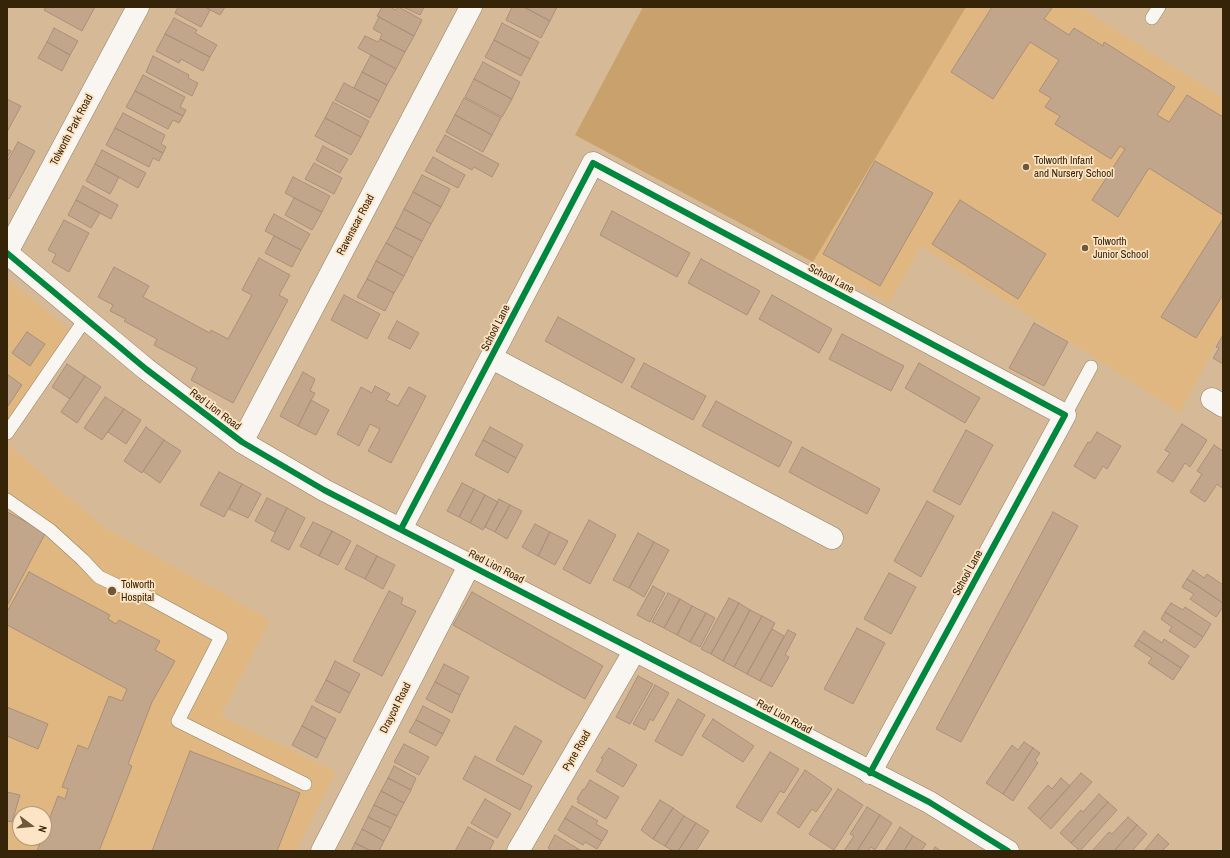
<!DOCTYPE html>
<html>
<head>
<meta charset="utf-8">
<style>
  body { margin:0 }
  #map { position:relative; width:1230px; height:858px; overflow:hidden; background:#d6ba98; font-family:"Archivo Narrow",sans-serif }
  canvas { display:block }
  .frame { position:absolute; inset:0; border:8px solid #362409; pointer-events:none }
  .north { position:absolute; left:12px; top:806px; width:40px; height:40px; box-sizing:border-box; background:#fde4c5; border:1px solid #ad977a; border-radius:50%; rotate:106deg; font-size:11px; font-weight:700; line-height:16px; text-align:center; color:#362409 }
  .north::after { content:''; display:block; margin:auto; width:14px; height:18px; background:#6e583b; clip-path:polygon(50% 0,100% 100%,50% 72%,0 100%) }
</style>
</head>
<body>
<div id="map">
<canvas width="1230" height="858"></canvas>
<div class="frame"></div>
<div class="north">N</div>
</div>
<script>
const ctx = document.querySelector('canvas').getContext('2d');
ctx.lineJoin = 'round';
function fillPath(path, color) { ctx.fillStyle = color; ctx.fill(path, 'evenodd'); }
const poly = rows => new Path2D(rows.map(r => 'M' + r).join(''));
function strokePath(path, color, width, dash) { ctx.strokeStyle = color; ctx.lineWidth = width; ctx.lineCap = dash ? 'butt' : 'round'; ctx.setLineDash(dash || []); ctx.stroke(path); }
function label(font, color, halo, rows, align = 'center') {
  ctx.font = font + ' "Archivo Narrow",sans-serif'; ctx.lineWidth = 3.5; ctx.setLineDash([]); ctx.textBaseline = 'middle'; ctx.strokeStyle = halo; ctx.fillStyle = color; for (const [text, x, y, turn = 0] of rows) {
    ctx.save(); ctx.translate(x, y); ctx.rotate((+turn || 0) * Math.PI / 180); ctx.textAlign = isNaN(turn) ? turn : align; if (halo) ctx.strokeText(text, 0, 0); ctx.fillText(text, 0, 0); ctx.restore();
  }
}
const built = poly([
  [966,7,1080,7,1223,98,1223,332,1180,413,921,246,890,303,813,262],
  [7,278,79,338,8,445,105,528,270,620,221,716,336,772,296,851,7,851],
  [20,814,44,814,44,838,20,838]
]);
const green = poly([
  [643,7,966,7,813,262,575,135]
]);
const building = poly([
  [46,7,95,7,82,31,44,10,46,7],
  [178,7,205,7,210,10,201,27,175,13,178,7],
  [205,7,225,7,220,15,205,7],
  [382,7,390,7,395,10,399,7,422,20,414,36,377,16,382,7],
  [403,7,424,7,420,15,403,7],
  [512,7,524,7,550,21,541,38,506,20,512,7],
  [524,7,557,7,550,21,524,7],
  [992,7,1050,7,1052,8,1044,19,1069,35,1074,28,1103,46,1104,42,1175,87,1157,115,1169,122,1187,95,1223,117,1223,215,1149,168,1118,217,1092,200,1125,149,1120,146,1111,159,1055,124,1060,116,1045,107,1051,98,1039,91,1059,60,1030,42,993,99,951,72,992,7],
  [379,17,414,36,405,52,380,39,382,34,373,29,379,17],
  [174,18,197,30,195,33,217,45,210,57,165,34,174,18],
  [502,23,539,42,530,59,494,40,502,23],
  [54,28,78,41,70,55,47,42,54,28],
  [165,34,210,57,203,71,181,59,179,63,156,51,165,34],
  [365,36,378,42,380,39,405,52,396,69,358,48,365,36],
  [494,40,530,59,521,76,485,57,494,40],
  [47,42,70,55,62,71,38,58,47,42],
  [371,55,396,69,387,85,362,72,371,55],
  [153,56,189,75,188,78,198,83,192,96,146,72,153,56],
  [483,62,520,82,512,99,474,79,483,62],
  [362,72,387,85,379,101,354,88,362,72],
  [143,75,185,97,180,107,186,110,183,116,135,91,143,75],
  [474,79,512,99,502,117,465,97,474,79],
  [344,83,379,101,370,118,335,100,344,83],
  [135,91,183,116,179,123,173,120,168,129,126,107,135,91],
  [464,98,501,118,492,135,455,115,464,98],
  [7,99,21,106,7,132,7,99],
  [333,102,369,121,361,137,325,118,333,102],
  [123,113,165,135,161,144,166,147,163,153,115,128,123,113],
  [455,115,492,135,483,152,446,132,455,115],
  [325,118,361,137,351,155,315,136,325,118],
  [115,128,163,153,159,161,153,158,149,167,106,145,115,128],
  [445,135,499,164,492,177,474,167,472,170,436,151,445,135],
  [18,142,35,151,9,199,7,198,7,162,18,142],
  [323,146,348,159,340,173,316,160,323,146],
  [7,149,11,151,7,158,7,149],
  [102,150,146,173,138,188,95,164,102,150],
  [433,157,465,175,458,188,425,171,433,157],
  [875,161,933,193,880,286,823,254,875,161],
  [314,163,342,178,334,194,305,179,314,163],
  [95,164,119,177,110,194,86,181,95,164],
  [422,175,450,189,441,207,413,192,422,175],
  [293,177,330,196,322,212,285,193,293,177],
  [83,186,118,205,111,219,76,200,83,186],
  [413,192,441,207,431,224,404,209,413,192],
  [294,198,322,212,312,230,285,215,294,198],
  [76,200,100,213,91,228,68,215,76,200],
  [960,200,1046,254,1018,299,932,244,960,200],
  [404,209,431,224,422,241,395,227,404,209],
  [612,211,690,253,677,277,600,235,612,211],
  [274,214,310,234,301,250,265,231,274,214],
  [1223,219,1223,295,1196,338,1161,317,1223,219],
  [64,220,89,233,69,272,52,262,56,254,48,250,64,220],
  [395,227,422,241,413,258,386,243,395,227],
  [274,236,301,250,292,267,265,253,274,236],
  [386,243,413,258,404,276,376,261,386,243],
  [259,258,290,275,279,295,288,300,233,403,191,380,197,368,154,345,157,339,124,321,126,319,110,311,113,305,98,297,114,267,149,286,143,297,210,333,211,330,228,339,252,295,242,290,259,258],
  [701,259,760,291,747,315,688,283,701,259],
  [376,261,404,276,394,293,367,279,376,261],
  [367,279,394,293,385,311,357,297,367,279],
  [344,295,380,314,367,339,331,320,344,295],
  [772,295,832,329,819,353,759,319,772,295],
  [558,317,635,359,622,383,545,341,558,317],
  [397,321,419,333,410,349,388,338,397,321],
  [1034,323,1068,342,1044,386,1009,368,1034,323],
  [27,332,45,344,30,366,12,353,27,332],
  [842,334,904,366,891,391,829,359,842,334],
  [1223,335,1223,364,1213,358,1219,348,1216,347,1223,335],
  [644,363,706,396,693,420,631,387,644,363],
  [919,363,980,398,965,423,905,388,919,363],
  [67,364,85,376,70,399,52,387,67,364],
  [303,372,315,379,310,391,315,393,298,426,280,416,303,372],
  [7,374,22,385,8,406,7,405,7,374],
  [85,376,101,387,77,423,61,412,85,376],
  [375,386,390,394,386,400,398,406,409,387,426,396,391,463,368,451,380,429,370,424,359,446,337,434,361,387,372,393,375,386],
  [105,397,124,409,102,440,84,428,105,397],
  [311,400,329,410,316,435,298,426,311,400],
  [716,401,792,442,779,467,702,426,716,401],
  [124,409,141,420,126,444,108,432,124,409],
  [1182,424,1207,440,1190,467,1185,463,1173,482,1157,472,1170,453,1165,450,1182,424],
  [146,427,164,440,142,473,124,461,146,427],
  [490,427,523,445,516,458,483,440,490,427],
  [966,430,993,445,960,505,933,491,966,430],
  [1097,432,1121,446,1107,469,1103,466,1095,479,1074,466,1088,442,1090,443,1097,432],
  [164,440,181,451,160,483,143,471,164,440],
  [483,440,516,458,508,473,475,455,483,440],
  [1214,445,1223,451,1223,486,1222,488,1217,484,1205,502,1190,492,1202,474,1197,471,1214,445],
  [802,447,880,489,867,514,789,472,802,447],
  [219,472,242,484,224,517,200,505,219,472],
  [462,483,474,489,459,517,447,511,462,483],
  [242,484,261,494,248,518,229,509,242,484],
  [474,489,485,495,470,523,459,517,474,489],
  [485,495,498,502,483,530,470,523,485,495],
  [267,498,287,508,275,532,255,521,267,498],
  [499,499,510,505,495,532,485,527,499,499],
  [927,501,954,516,921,577,894,561,927,501],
  [510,505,522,511,507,539,495,532,510,505],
  [287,508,305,518,289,550,271,541,287,508],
  [7,512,46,532,7,606,7,512],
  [1053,512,1078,526,961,742,936,729,1053,512],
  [589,520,616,535,590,584,563,569,589,520],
  [313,522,332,531,319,556,300,546,313,522],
  [535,524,550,532,538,556,522,547,535,524],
  [332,531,351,541,338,565,319,556,332,531],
  [550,532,568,541,555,565,538,556,550,532],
  [638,533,654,542,629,588,613,580,638,533],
  [654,542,669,550,644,597,629,588,654,542],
  [357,545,377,556,365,579,345,569,357,545],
  [377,556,395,565,383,589,365,579,377,556],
  [1193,570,1204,578,1207,574,1223,585,1223,603,1187,579,1193,570],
  [29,572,110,615,108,619,116,624,119,620,160,641,155,650,175,661,152,702,128,764,132,766,99,851,37,851,42,838,44,838,44,833,58,796,65,799,68,789,62,787,78,745,88,749,109,696,122,701,127,689,7,625,7,612,29,572],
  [889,573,916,587,891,634,864,619,889,573],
  [1187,579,1223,603,1223,607,1216,617,1190,599,1194,594,1182,587,1187,579],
  [653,586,665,593,650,622,637,615,653,586],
  [389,591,403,598,401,604,416,611,382,676,353,661,389,591],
  [472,592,603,666,585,699,453,625,472,592],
  [668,593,680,599,664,628,652,622,668,593],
  [729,598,739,603,711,654,701,649,729,598],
  [680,599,692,606,677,635,664,628,680,599],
  [739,603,750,610,723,661,711,654,739,603],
  [1171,603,1183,610,1185,607,1211,624,1203,637,1165,612,1171,603],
  [692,606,706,613,690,642,677,635,692,606],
  [750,610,762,616,734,667,723,661,750,610],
  [1165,612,1203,637,1195,648,1169,631,1172,627,1161,619,1165,612],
  [706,613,715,618,700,647,690,642,706,613],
  [762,616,775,623,747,674,734,667,762,616],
  [857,628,885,643,853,704,824,689,857,628],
  [772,629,784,636,760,681,747,674,772,629],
  [788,630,796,634,785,655,789,657,772,687,760,681,788,630],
  [1144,631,1162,643,1164,639,1189,656,1181,668,1138,640,1144,631],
  [1138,640,1181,668,1173,680,1148,663,1152,658,1134,646,1138,640],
  [335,661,360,674,350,693,326,680,335,661],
  [444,664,469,677,460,695,435,682,444,664],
  [638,676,653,684,630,724,616,717,638,676],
  [326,680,350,693,340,713,315,701,326,680],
  [435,682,460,695,452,713,426,699,435,682],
  [655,685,669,693,653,721,650,719,645,730,633,724,655,685],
  [678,699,705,715,682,756,655,741,678,699],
  [312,706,336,719,326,739,302,726,312,706],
  [423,706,450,720,443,734,416,720,423,706],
  [7,707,48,724,38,749,7,736,7,707],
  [713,719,754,746,743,762,702,736,713,719],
  [416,720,443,734,436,746,409,732,416,720],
  [302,726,326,739,317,758,292,745,302,726],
  [515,726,542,741,523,775,496,760,515,726],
  [1024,742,1033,748,1003,794,986,783,1012,745,1018,750,1024,742],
  [404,744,429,757,419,775,394,762,404,744],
  [609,748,637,765,623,787,596,771,603,759,601,758,609,748],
  [1033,748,1040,753,1035,760,1038,763,1013,801,1003,794,1033,748],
  [190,751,300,793,277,851,152,851,190,751],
  [770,752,799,769,784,793,780,791,761,822,736,807,770,752],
  [475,756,532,786,520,810,463,779,475,756],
  [394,766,416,778,411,790,388,778,394,766],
  [805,770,832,789,816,812,812,809,799,828,777,813,805,770],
  [1081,773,1092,782,1051,829,1040,819,1081,773],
  [388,778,411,790,404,803,381,791,388,778],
  [1061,778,1070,786,1040,819,1028,808,1048,785,1052,789,1061,778],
  [590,780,619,797,606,819,577,802,579,800,577,799,583,789,584,790,590,780],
  [838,789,863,805,834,850,809,834,838,789],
  [381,791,404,803,397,816,374,805,381,791],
  [7,792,20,795,12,822,7,821,7,792],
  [1099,794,1108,802,1071,843,1060,833,1081,810,1083,812,1099,794],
  [485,799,511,814,497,838,471,823,485,799],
  [660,800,673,808,653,839,641,830,660,800],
  [1108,802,1117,810,1080,851,1071,843,1108,802],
  [374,805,397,816,391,828,368,817,374,805],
  [572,806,598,821,596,824,608,831,602,841,565,818,572,806],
  [867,807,880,815,857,851,844,851,854,836,850,834,867,807],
  [673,808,684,816,665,846,653,839,673,808],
  [880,815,892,823,875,850,871,847,868,851,857,851,880,815],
  [684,816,696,823,678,851,673,851,665,846,684,816],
  [368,817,391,828,384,841,362,829,368,817],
  [1128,817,1137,825,1114,851,1092,851,1109,832,1112,834,1128,817],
  [565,818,602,841,597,849,585,842,583,845,558,830,565,818],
  [696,823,709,831,696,851,678,851,696,823],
  [1137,825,1147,834,1132,851,1114,851,1137,825],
  [468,827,494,841,489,851,455,851,468,827],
  [900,827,913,836,904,851,885,851,900,827],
  [362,829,384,841,379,851,371,851,355,843,362,829],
  [1158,834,1169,844,1162,851,1144,851,1158,834],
  [555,835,580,850,552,851,548,848,555,835],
  [913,836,926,844,921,851,904,851,913,836],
  [355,843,371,851,351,851,355,843],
  [935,847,941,851,933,851,935,847]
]);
const service = poly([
  [1152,18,1159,7],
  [1065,415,1091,367],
  [7,433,86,318],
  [7,500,50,530,83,560,99,577,116,585,131,588,221,637,178,721,305,784]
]);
const minor = poly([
  [7,252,138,7],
  [492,358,832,538],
  [1212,399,1223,406],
  [242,442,471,7],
  [401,529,593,163,1065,415,870,773],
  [322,851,470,564],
  [518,851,635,650]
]);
const tertiary = poly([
  [7,253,146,369,242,442,324,490,929,802,1008,851]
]);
const cycleway = poly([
  [7,253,146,369,242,442,324,490,929,802,1008,851],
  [401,529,593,163,1065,415,870,773]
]);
const markers = [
  [1026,167,4,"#6e583b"],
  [1085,248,4,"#6e583b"],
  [112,591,5,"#6e583b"]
];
const streetNames = [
  ["Tolworth Park Road",72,130,-62],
  ["Ravenscar Road",356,225,-62],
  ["School Lane",831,279,28],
  ["School Lane",496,328,-63],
  ["Red Lion Road",215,410,37],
  ["Red Lion Road",496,567,27],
  ["School Lane",968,573,-61],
  ["Draycot Road",396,708,-63],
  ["Red Lion Road",784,717,28],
  ["Pyne Road",577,751,-60]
];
const poiNames = [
  ["Tolworth Infant",1034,161],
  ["and Nursery School",1034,174],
  ["Tolworth",1093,242],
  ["Junior School",1093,255],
  ["Tolworth",121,585],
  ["Hospital",121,598]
];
fillPath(built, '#e0b780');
fillPath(green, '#c9a16d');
fillPath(building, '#c1a68c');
strokePath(building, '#a99079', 1);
strokePath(service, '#937f62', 14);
strokePath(minor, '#937f62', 23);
strokePath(tertiary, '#937f62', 23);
strokePath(service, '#f9f5f0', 13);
strokePath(minor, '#f9f5f0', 22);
strokePath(tertiary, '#f9f5f0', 22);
strokePath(cycleway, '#00873e', 6);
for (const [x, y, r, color] of markers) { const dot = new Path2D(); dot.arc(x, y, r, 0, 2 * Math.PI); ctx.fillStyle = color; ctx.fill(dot); strokePath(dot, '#fde4c5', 1.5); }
label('11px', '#362409', '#fde4c5', streetNames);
label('11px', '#362409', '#fde4c5', poiNames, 'left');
</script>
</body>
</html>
